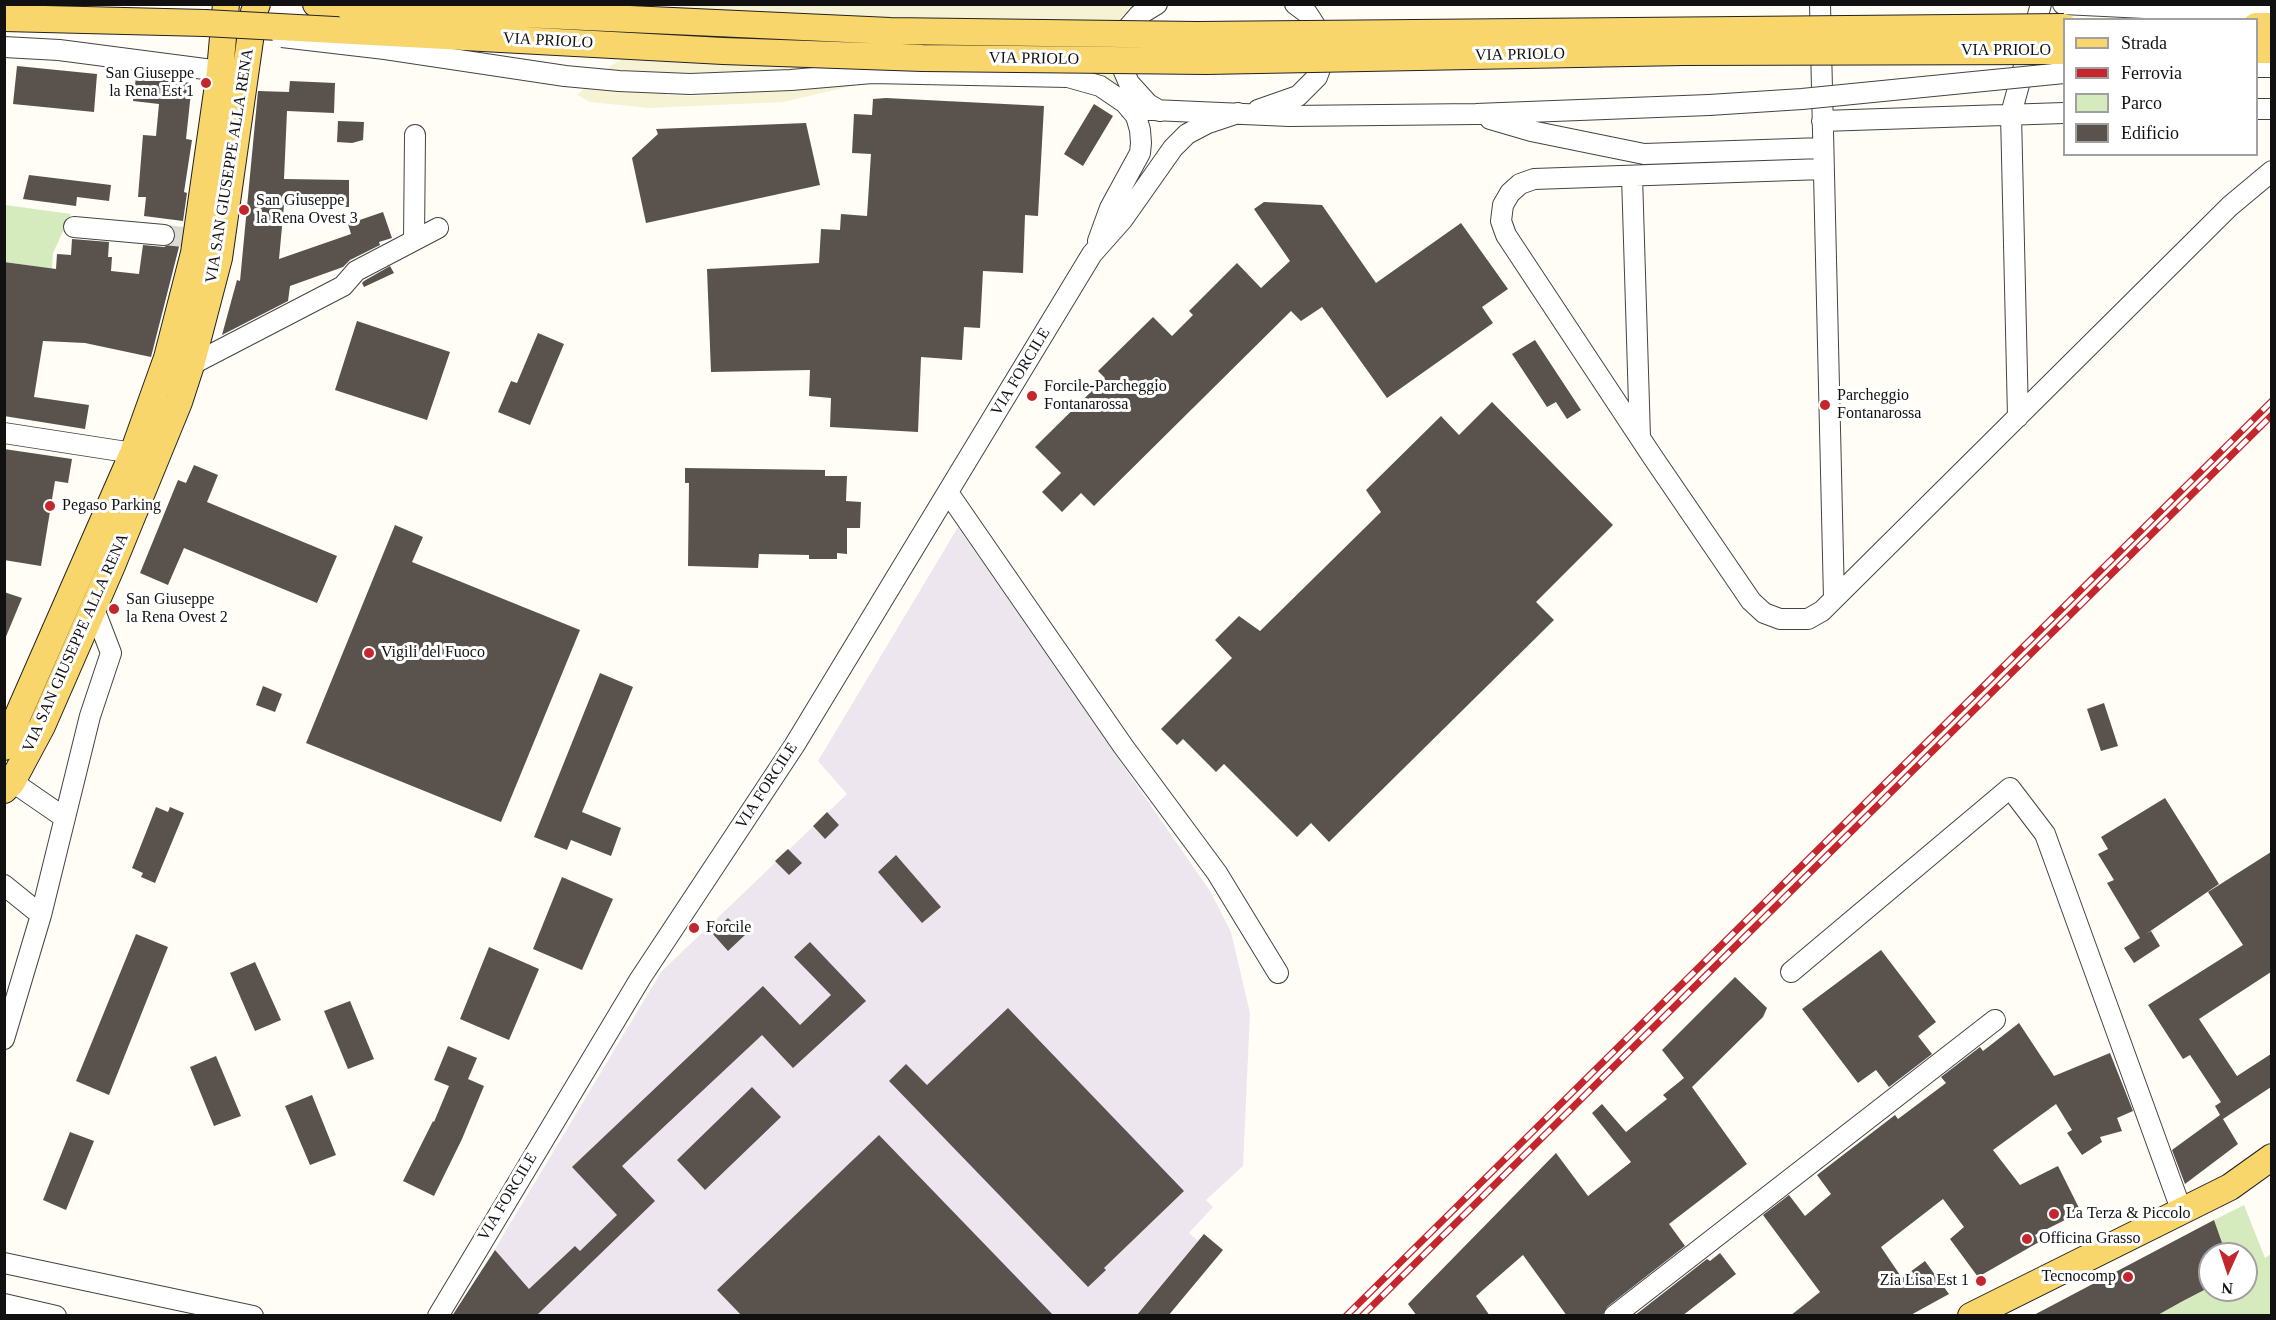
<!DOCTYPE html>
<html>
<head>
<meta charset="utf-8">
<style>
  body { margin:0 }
  #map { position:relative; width:2276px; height:1320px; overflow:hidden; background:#fffdf5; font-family:Georgia,serif }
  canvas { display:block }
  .frame { position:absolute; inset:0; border:6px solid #111; pointer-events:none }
  .legend { position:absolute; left:2063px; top:18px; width:195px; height:138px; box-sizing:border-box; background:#fff; border:2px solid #a0a0a0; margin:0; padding:8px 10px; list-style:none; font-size:18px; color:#111 }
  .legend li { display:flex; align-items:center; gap:12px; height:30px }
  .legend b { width:30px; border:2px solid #a0a0a0 }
  .north { position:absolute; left:2198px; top:1242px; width:60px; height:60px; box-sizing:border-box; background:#fff; border:2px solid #a0a0a0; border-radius:50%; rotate:183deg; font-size:16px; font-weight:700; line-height:24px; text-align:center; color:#111 }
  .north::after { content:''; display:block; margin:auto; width:21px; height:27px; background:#c4262e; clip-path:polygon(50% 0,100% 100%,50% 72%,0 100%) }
</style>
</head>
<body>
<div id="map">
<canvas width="2276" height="1320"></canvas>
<div class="frame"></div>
<ul class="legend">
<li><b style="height:8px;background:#f9d66b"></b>Strada</li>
<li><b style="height:8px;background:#c4262e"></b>Ferrovia</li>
<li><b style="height:16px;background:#d5ebbd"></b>Parco</li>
<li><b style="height:16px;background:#5a524d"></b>Edificio</li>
</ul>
<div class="north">N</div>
</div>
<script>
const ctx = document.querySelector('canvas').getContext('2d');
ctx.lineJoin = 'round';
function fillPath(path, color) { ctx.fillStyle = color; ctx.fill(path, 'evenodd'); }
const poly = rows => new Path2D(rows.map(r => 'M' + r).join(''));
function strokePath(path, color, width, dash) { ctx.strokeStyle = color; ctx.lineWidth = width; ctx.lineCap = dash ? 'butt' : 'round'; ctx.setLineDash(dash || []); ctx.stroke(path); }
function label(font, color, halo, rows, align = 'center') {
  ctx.font = font + ' Georgia,serif'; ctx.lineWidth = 6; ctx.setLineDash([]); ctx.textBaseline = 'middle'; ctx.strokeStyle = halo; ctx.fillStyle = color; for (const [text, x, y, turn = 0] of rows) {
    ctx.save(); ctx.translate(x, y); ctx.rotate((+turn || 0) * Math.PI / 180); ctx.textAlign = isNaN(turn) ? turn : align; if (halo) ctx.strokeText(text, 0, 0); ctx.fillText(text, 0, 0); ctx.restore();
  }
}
const industrial = poly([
  [958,527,1210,891,1231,932,1250,1013,1243,1166,1206,1200,1213,1207,1189,1233,1198,1241,1136,1315,461,1316,456,1310,495,1249,661,972,847,794,818,761]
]);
const farmland = poly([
  [680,5,1134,5,1129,8,1118,22,1109,51,1110,70,1119,87,1067,65,875,63,799,69,669,74,666,95,696,96,856,85,783,102,648,108,590,102,577,95,610,66,666,35]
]);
const green = poly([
  [5,205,71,214,53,253,52,269,5,262],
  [2244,1205,2265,1258,2271,1254,2271,1315,2156,1316,2210,1287,2210,1290,2246,1290,2246,1254,2226,1254,2214,1220]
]);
const building = poly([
  [17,66,97,74,94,112,13,104],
  [136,77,192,83,186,139,192,140,184,192,187,193,183,221,144,216,146,197,138,197,143,135,156,136,159,104,133,101],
  [290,81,335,83,334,113,287,111,284,179,349,180,349,207,284,205,279,259,351,234,348,224,383,212,392,238,379,242,380,245,350,260,343,267,290,286,288,301,222,335,237,280,240,281,258,91,289,92],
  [886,98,1044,106,1038,216,1025,215,1023,273,983,271,980,328,964,327,962,360,921,357,918,432,830,427,831,398,809,396,810,370,711,372,707,269,819,263,821,229,840,230,841,214,867,216,871,154,852,153,854,114,872,115,873,99],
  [1094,104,1113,116,1083,166,1064,154],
  [338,121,364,122,363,140,352,143,337,142],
  [806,123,820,185,646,223,632,158,658,134,656,129],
  [29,175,111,185,109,201,77,197,76,206,23,199],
  [1264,202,1322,205,1376,283,1461,223,1508,289,1482,307,1493,323,1387,398,1322,307,1301,321,1291,311,1094,506,1081,493,1062,512,1042,492,1061,473,1035,447,1105,378,1098,371,1153,317,1172,336,1193,315,1189,311,1237,263,1261,288,1290,261,1254,209],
  [72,239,109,242,108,257,112,257,111,271,139,274,143,245,164,247,174,242,180,243,151,357,85,343,43,341,34,397,89,405,85,429,4,416,4,262,56,269,57,254,71,255],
  [390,266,394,273,364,287,362,283,364,281],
  [357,321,450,352,427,420,335,390],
  [538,333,564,344,530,425,498,412,511,381,517,383],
  [1535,340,1581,410,1567,419,1556,402,1547,407,1512,354],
  [1492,402,1613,525,1536,602,1554,620,1329,842,1311,823,1297,837,1224,764,1216,772,1183,739,1177,745,1161,729,1232,658,1215,640,1239,616,1260,631,1381,512,1366,490,1441,416,1459,435],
  [4,449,72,459,68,483,55,481,41,566,4,560],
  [194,465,218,475,207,502,337,556,317,603,184,548,168,585,140,573,178,480,186,483],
  [685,468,825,470,825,476,847,476,846,501,861,502,860,528,847,528,847,554,837,553,837,559,809,559,809,555,759,554,758,568,688,566,689,483,685,483],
  [395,525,423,537,412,562,580,630,501,822,306,743],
  [4,592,22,598,5,639,4,639],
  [600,673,633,687,582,812,621,828,611,856,571,840,567,850,534,837],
  [263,686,282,694,275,712,256,705],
  [2104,703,2118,746,2101,751,2087,709],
  [2165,798,2219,884,2146,934,2151,931,2160,946,2134,963,2124,948,2140,938,2107,883,2114,880,2098,854,2108,849,2101,837],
  [156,807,168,812,170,807,184,813,155,883,141,877,143,873,132,868],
  [827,812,839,825,825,839,813,826],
  [788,849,802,863,789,875,775,861],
  [2271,852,2271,972,2199,1019,2237,1076,2271,1054,2271,1087,2223,1119,2238,1144,2185,1184,2172,1150,2220,1115,2215,1106,2221,1102,2190,1055,2183,1059,2148,1005,2243,945,2208,892],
  [896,855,941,907,922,923,878,872],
  [562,877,613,899,582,970,533,949],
  [728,918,745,935,728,951,712,933],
  [136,934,168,947,109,1095,76,1081],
  [810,942,866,1001,793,1068,762,1035,622,1166,655,1201,536,1316,452,1316,495,1250,529,1289,575,1246,580,1251,617,1215,572,1167,763,986,800,1025,831,995,794,957],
  [489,947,539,969,509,1040,460,1019],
  [1881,950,1936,1022,1918,1036,1932,1054,1889,1087,1876,1070,1858,1083,1802,1009],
  [255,962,281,1020,255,1031,230,973],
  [1735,977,1767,1008,1763,1017,1692,1087,1747,1164,1669,1224,1685,1246,1607,1307,1602,1316,1567,1316,1523,1255,1476,1296,1490,1316,1417,1316,1408,1304,1556,1153,1588,1196,1631,1162,1592,1113,1602,1104,1626,1132,1667,1099,1663,1095,1684,1078,1662,1050],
  [350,1001,374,1059,348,1069,324,1011],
  [1008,1008,1184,1191,1104,1268,1106,1270,1088,1287,889,1081,906,1064,927,1085],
  [2019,1023,2054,1076,2110,1053,2133,1111,2117,1118,2122,1131,2100,1137,2102,1142,2082,1155,2067,1133,2072,1130,2056,1104,1993,1150,2020,1185,2058,1166,2081,1212,2035,1235,2039,1242,1978,1277,1950,1239,1964,1227,1943,1199,1881,1247,1902,1278,1925,1261,1949,1294,1909,1316,1790,1316,1820,1292,1763,1215,1789,1195,1805,1216,1831,1194,1817,1175,1895,1115,1898,1119,1946,1083,1941,1077,1980,1047,1983,1051],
  [448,1046,477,1058,468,1079,484,1086,462,1139,434,1196,403,1181,433,1121,434,1122,449,1086,434,1080],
  [216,1056,241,1116,214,1126,190,1067],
  [752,1087,781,1117,705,1190,677,1160],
  [312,1095,336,1155,310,1165,285,1106],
  [70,1132,94,1141,66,1210,43,1200],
  [879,1135,1054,1316,742,1316,717,1290],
  [2214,1220,2226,1254,2210,1254,2210,1287,2183,1301,2156,1316,2032,1316],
  [1204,1234,1223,1250,1168,1316,1136,1316],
  [1720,1253,1736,1274,1682,1316,1634,1316,1707,1259,1710,1261]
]);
const minorTunnel = poly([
  [164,235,184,237]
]);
const minor = poly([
  [1157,4,1139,15,1126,30,1121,48,1122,67,1129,83,1148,104,1160,111],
  [1820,4,1834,599],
  [2063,4,2227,12,2272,16],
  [4,47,59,50,220,71],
  [2256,67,2272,67],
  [690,84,791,80,872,73,1068,77,1100,86,1125,103,1136,116,1140,130,1141,143,1140,153,1110,208,1098,241],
  [1130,109,1289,116,1476,114,1709,105],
  [2256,109,2272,109],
  [1258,110,1298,96,1317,77,1321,66,1323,46,1318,30,1307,13,1295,4],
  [1490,119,1531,131,1644,154,1823,148],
  [1822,121,2064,113],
  [1823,169,1534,179,1520,184,1510,193,1503,205,1501,221,1506,235,1652,456,1751,601,1764,613,1780,619,1808,619,1822,611,2230,206,2272,171],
  [1632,176,1640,437],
  [74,227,164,235],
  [414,240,415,135],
  [182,362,191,365,343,286,356,271,438,228],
  [2018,417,2011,114,2041,4],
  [4,433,133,453],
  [949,494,1123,746,1217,873,1278,973],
  [4,776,65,818],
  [4,885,41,915],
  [1791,972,2010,788,2045,834,2182,1212],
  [4,1039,41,915,90,716,111,653,93,606],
  [4,1263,253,1316],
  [4,1304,56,1316],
  [438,1316,640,979,794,746,1092,254,1123,219,1173,148,1187,134,1208,123,1238,113],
  [1614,1316,1995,1020]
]);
const major = poly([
  [316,4,347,6],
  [4,18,205,23],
  [2256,26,2272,26],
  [2256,50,2272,50],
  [4,747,133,453,167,358,194,253,220,71,226,4],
  [4,790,12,782,42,726,111,568,179,402,191,365,219,258,254,12,257,4],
  [1971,1316,2230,1187,2272,1157]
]);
const rail = poly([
  [1346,1316,2272,401],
  [1362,1316,2272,415]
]);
const minorBridge = poly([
  [282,37,385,49,565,76,619,81,690,84],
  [1709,105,1802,99,2064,73]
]);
const majorBridge = poly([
  [347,6,890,31,1197,35,2064,27],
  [205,23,723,51,922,58,1206,61,1684,52,2064,51]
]);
const markers = [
  [206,83,6,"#c4262e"],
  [244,210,6,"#c4262e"],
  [1032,396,6,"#c4262e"],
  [1825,405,6,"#c4262e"],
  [50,506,6,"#c4262e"],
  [114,609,6,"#c4262e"],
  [369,653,6,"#c4262e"],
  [694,928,6,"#c4262e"],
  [2054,1214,6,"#c4262e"],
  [2027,1239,6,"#c4262e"],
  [2128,1277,6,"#c4262e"],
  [1981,1281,6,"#c4262e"]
];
const streetNames = [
  ["VIA PRIOLO",548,41,3],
  ["VIA PRIOLO",2006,51],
  ["VIA PRIOLO",1520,55,-1],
  ["VIA PRIOLO",1034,59,1],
  ["VIA SAN GIUSEPPE ALLA RENA",230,166,-81],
  ["VIA FORCILE",1021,372,-59],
  ["VIA SAN GIUSEPPE ALLA RENA",76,643,-66],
  ["VIA FORCILE",767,786,-57],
  ["VIA FORCILE",508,1197,-59]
];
const poiNames = [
  ["San Giuseppe",194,74,"right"],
  ["la Rena Est 1",194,92,"right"],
  ["San Giuseppe",256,201],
  ["la Rena Ovest 3",256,219],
  ["Forcile-Parcheggio",1044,387],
  ["Fontanarossa",1044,405],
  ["Parcheggio",1837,396],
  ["Fontanarossa",1837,414],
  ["Pegaso Parking",62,506],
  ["San Giuseppe",126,600],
  ["la Rena Ovest 2",126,618],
  ["Vigili del Fuoco",381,653],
  ["Forcile",706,928],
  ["La Terza & Piccolo",2066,1214],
  ["Officina Grasso",2039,1239],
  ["Tecnocomp",2116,1277,"right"],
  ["Zia Lisa Est 1",1969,1281,"right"]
];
fillPath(industrial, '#eee6ef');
fillPath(farmland, '#f6f3d4');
fillPath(green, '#d5ebbd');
fillPath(building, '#5a524d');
strokePath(minorTunnel, '#dbdad3', 20, [20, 10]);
strokePath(minor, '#444', 22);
strokePath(major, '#222', 28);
strokePath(minor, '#fff', 20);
strokePath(major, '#f9d66b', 26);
strokePath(rail, '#c4262e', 7);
strokePath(rail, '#fff', 4.5, [14]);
strokePath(minorBridge, '#444', 22, []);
strokePath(majorBridge, '#222', 28, []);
strokePath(minorBridge, '#fff', 20);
strokePath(majorBridge, '#f9d66b', 26);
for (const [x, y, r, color] of markers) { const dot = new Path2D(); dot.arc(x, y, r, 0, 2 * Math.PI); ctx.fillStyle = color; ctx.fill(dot); strokePath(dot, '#fff', 2); }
label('16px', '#111', '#fff', streetNames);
label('16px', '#111', '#fff', poiNames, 'left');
</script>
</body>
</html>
